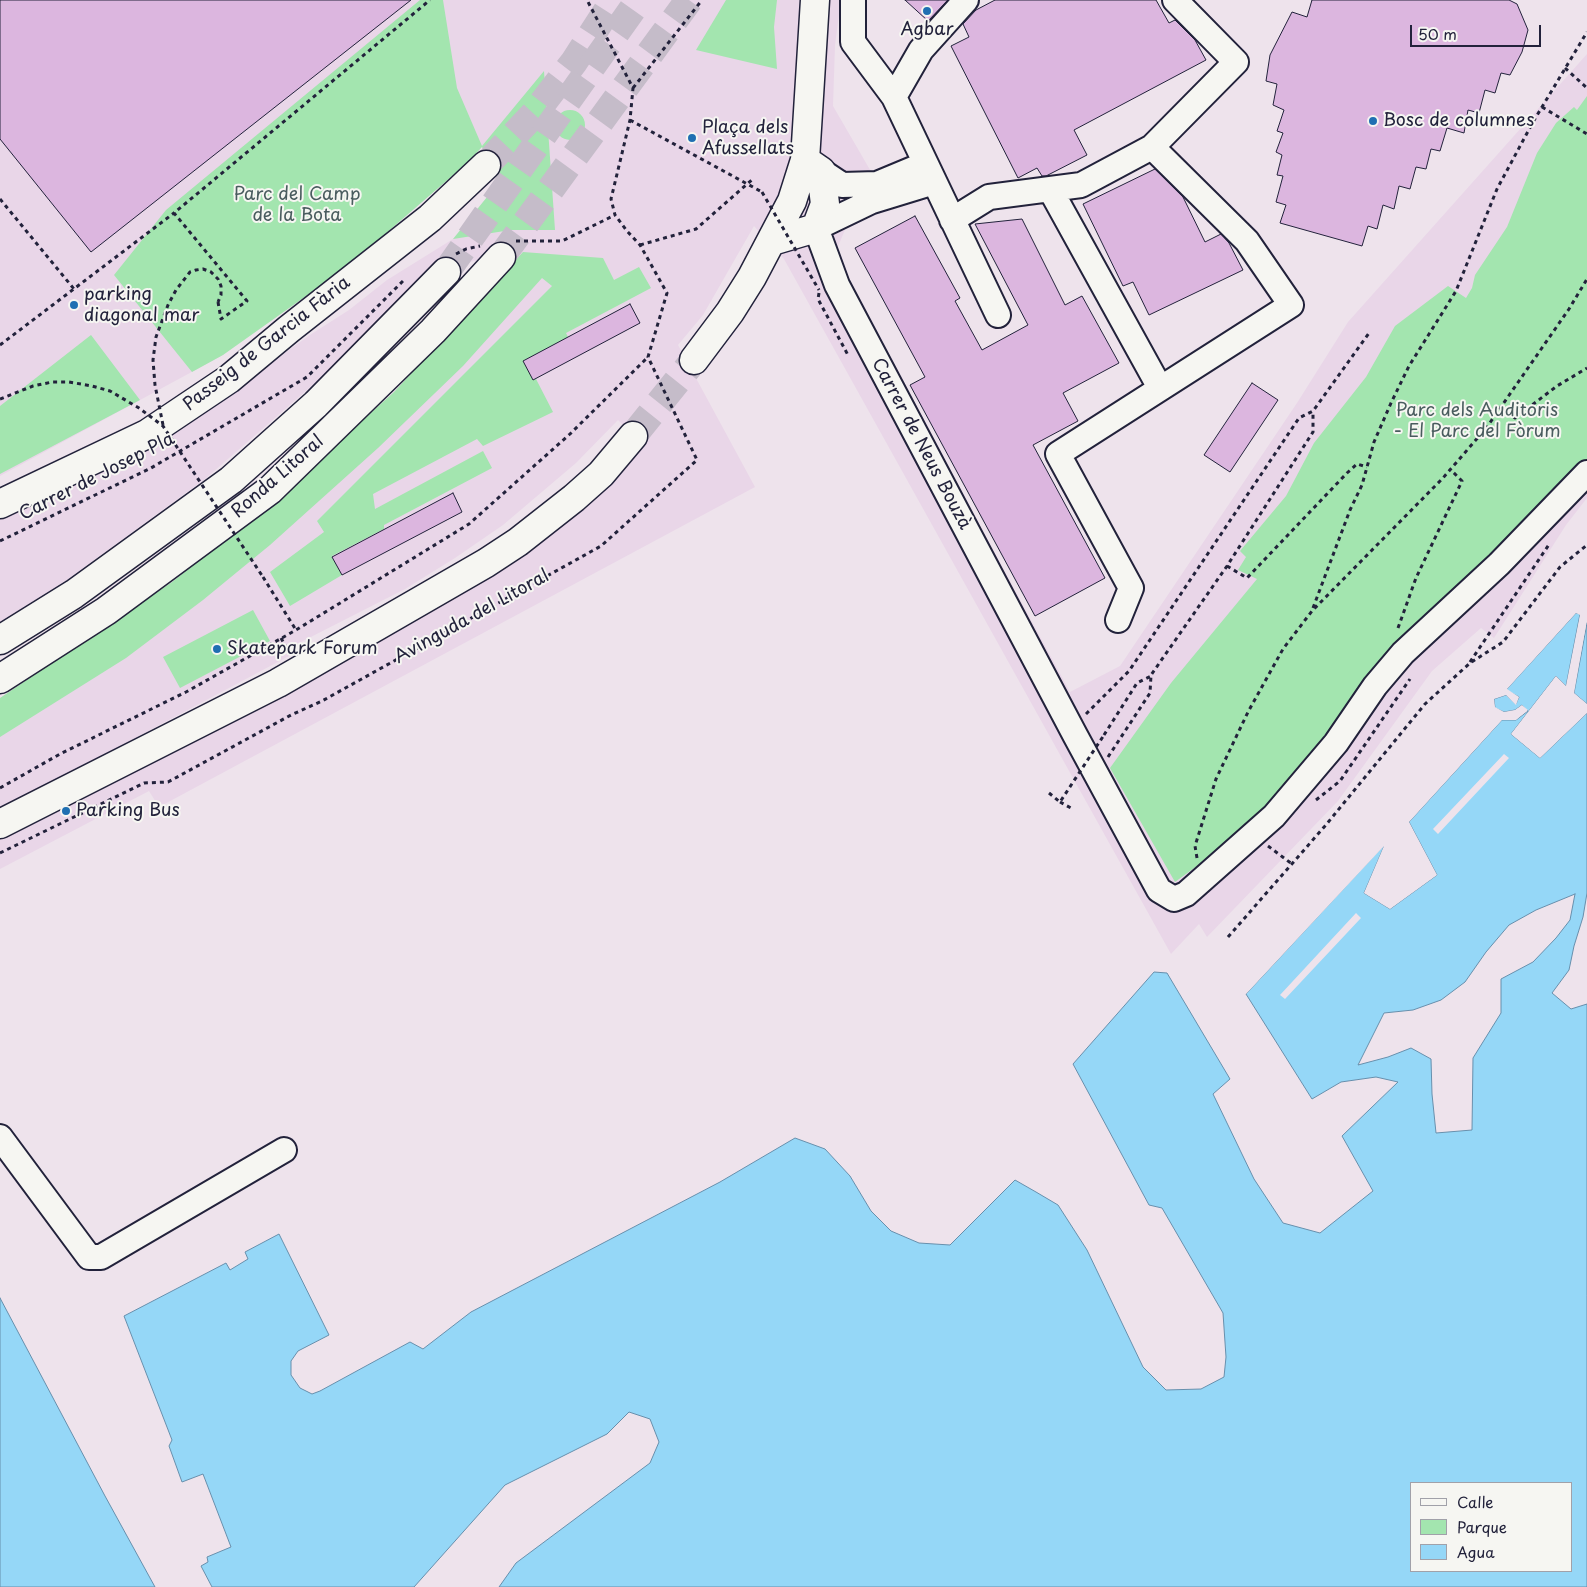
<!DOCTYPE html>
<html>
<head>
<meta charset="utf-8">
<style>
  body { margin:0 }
  #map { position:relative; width:1587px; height:1587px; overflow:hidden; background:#eee3ec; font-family:"Playpen Sans",sans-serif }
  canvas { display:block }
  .legend { position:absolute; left:1410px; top:1482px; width:162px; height:90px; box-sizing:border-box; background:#f6f6f2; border:1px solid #a1a1a9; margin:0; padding:6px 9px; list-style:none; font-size:15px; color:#22223b }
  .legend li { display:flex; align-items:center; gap:10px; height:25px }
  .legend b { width:25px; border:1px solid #a1a1a9 }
  .scale { position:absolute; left:1410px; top:25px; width:131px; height:22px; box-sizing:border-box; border:2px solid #22223b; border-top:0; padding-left:6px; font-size:15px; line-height:18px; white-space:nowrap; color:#22223b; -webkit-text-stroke:4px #f6f6f2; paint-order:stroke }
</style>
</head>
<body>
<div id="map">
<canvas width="1587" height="1587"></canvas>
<ul class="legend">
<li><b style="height:6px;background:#f6f6f2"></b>Calle</li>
<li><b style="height:14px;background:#a3e5af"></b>Parque</li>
<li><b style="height:14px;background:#95d7f7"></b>Agua</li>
</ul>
<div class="scale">50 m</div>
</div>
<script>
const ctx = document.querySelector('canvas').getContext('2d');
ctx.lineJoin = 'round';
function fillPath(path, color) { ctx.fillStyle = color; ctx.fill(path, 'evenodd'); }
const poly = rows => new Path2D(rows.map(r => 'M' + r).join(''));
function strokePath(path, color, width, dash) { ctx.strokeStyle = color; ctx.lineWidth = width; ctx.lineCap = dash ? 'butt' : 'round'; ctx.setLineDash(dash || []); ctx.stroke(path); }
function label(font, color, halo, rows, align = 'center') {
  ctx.font = font + ' "Playpen Sans",sans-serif'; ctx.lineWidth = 4; ctx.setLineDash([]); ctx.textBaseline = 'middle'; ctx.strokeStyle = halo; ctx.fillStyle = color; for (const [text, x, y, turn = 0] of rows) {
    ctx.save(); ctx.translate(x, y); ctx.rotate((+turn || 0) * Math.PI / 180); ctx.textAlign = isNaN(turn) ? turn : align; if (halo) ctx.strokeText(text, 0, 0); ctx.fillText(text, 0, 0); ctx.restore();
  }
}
const built = poly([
  [0,0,841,0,835,45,833,106,891,206,847,225,834,256,1070,692,1120,666,1297,403,1348,322,1587,54,1587,498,1566,525,1494,638,1481,628,1432,671,1338,801,1207,937,1199,924,1171,954,784,259,754,226,703,315,678,345,755,487,159,807,149,791,0,869,0,837,397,624,643,445,618,420,576,463,503,525,455,558,405,589,301,642,304,648,0,810,0,698,172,582,266,507,394,392,522,252,464,263,446,272,385,315,331,369,205,479,68,579,0,622,0,515,190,420,310,335,349,310,387,280,453,239,500,181,482,147,466,164,223,355,0,476]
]);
const green = poly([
  [420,0,443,0,457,88,482,146,544,71,555,230,511,230,453,239,500,181,482,147,466,164,347,267,223,355,192,372,114,275,166,210],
  [726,0,777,0,774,27,777,69,696,50],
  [1587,96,1587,461,1257,819,1212,855,1175,882,1110,768,1171,683,1257,579,1238,570,1246,557,1240,551,1286,496,1314,443,1366,377,1395,326,1448,286,1466,298,1472,288,1475,275,1507,227,1537,153,1556,123,1574,107,1577,110],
  '555 125a15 15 0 1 1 30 0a15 15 0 1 1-30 0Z',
  [523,252,603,258,614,280,639,267,651,288,566,333,568,337,533,380,536,379,553,412,483,446,477,439,373,494,375,509,483,451,492,468,384,525,384,529,332,556,342,575,290,606,270,572,324,532,317,521,552,286,542,278,463,366,378,448,270,545,203,600,126,658,0,737,0,698,172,582,266,507,394,392],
  [91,335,140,400,0,474,0,406],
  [253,610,270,641,180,688,163,657]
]);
const water = poly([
  [1576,613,1580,614,1566,686,1556,676,1511,734,1540,758,1587,713,1587,893,1583,917,1574,946,1569,970,1552,993,1571,1009,1587,1004,1587,1587,499,1587,516,1563,650,1463,659,1442,650,1419,629,1412,607,1434,505,1485,414,1587,212,1587,201,1566,208,1562,207,1557,231,1547,203,1474,182,1482,169,1446,172,1440,124,1316,226,1263,230,1270,248,1259,245,1252,279,1234,329,1335,298,1351,291,1361,291,1375,300,1388,312,1394,320,1391,410,1342,423,1349,471,1312,720,1182,795,1138,825,1149,850,1176,871,1211,891,1231,919,1243,950,1245,1015,1180,1036,1192,1058,1205,1087,1250,1143,1367,1166,1390,1201,1389,1224,1377,1226,1357,1223,1313,1162,1208,1149,1205,1073,1064,1154,972,1167,973,1230,1079,1213,1094,1254,1179,1283,1223,1320,1233,1373,1191,1342,1136,1398,1082,1376,1077,1341,1082,1312,1099,1246,994,1385,844,1364,893,1390,909,1437,875,1409,822,1502,720,1516,720,1528,711,1522,705,1515,710,1504,712,1495,708,1494,699,1506,695,1516,704,1519,697,1506,690,1576,613],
  [1575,894,1570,920,1556,938,1533,962,1501,979,1501,1013,1473,1058,1472,1130,1436,1133,1432,1094,1431,1059,1411,1048,1388,1057,1358,1065,1384,1013,1413,1010,1441,1000,1465,982,1486,952,1509,925,1536,910,1575,894],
  [1411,1483,1571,1483,1571,1571,1411,1571,1411,1483],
  [1587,623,1587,704,1574,693,1587,623],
  [0,1298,105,1496,155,1587,0,1587,0,1298]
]);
const pier = poly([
  [1576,610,1582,612,1583,615,1568,688,1564,688,1556,680,1515,733,1539,755,1587,711,1587,713,1540,758,1511,734,1556,676,1566,686,1580,615,1576,613,1507,689,1519,697,1516,705,1506,695,1494,699,1495,707,1504,712,1515,710,1522,705,1528,710,1516,720,1502,720,1409,822,1437,875,1390,909,1364,893,1384,846,1246,994,1245,992,1384,842,1387,842,1387,845,1367,892,1390,906,1434,874,1406,821,1500,718,1515,717,1524,710,1522,708,1516,713,1503,715,1493,709,1492,698,1506,693,1515,700,1516,698,1505,691,1504,688],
  [1587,620,1574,693,1587,704,1587,706,1571,693,1585,622],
  [1504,754,1509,758,1438,834,1433,829],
  [1356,913,1361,918,1285,999,1280,995]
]);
const building = poly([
  [0,0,411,0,91,252,0,139,0,0],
  [905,0,948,0,928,21,905,0],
  [995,0,1156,0,1169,23,1175,20,1195,40,1206,60,1074,130,1087,155,1046,176,1042,176,1037,168,1018,178,951,46,969,37,963,24,976,10,995,0],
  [1312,0,1509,0,1517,4,1528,30,1522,52,1510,75,1501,73,1495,93,1485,90,1479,113,1468,110,1464,133,1447,128,1440,151,1431,149,1426,169,1416,167,1410,189,1399,186,1394,209,1383,205,1377,229,1368,226,1362,246,1280,223,1286,205,1276,202,1283,176,1277,175,1282,155,1276,152,1283,133,1277,131,1284,110,1273,105,1277,84,1266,81,1270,55,1292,12,1307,17,1312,0],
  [1155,169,1183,197,1205,242,1221,234,1229,243,1243,270,1149,315,1133,282,1123,286,1083,204,1155,169],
  [915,216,960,298,955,301,982,350,1028,325,975,224,1022,219,1065,305,1082,296,1119,363,1063,393,1078,421,1033,445,1105,578,1035,616,910,385,925,377,855,248,915,216],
  [630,304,640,323,533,380,523,361,630,304],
  [1252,383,1278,400,1230,472,1204,455,1252,383],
  [453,493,462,512,342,575,332,557,453,493]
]);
const majorTunnel = poly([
  [486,165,534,114,574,62,614,0],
  [633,436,694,360]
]);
const highwayTunnel = poly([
  [501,257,689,0],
  [446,272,639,0]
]);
const path = poly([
  [1565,68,1587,88],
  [633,88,702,0],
  [1542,107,1587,134],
  [630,120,762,192],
  [0,199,74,289],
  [516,241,562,241,615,215],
  [640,245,696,229,754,178],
  [456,254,466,249,480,246],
  [819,293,818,299,849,357],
  [218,302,221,319,247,301,174,213,430,0],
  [0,345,174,213],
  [1500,408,1515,418,1557,386,1587,368],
  [0,541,151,468,307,377,403,281],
  [1227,566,1247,578,1347,473,1357,464,1367,467],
  [263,577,296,630],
  [1313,608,1350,510,1362,485,1374,442,1391,403,1409,366,1456,291,1497,189,1533,122,1587,32],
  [1398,628,1416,578,1462,481,1451,470],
  [281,638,289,653],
  [1470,662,1550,543],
  [1086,714,1129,671,1299,418,1313,411,1369,333],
  [1104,735,1137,683,1151,676],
  [1108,757,1150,693,1151,675,1227,566,1313,432,1313,411],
  [0,788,60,754,186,692,296,630,469,524,570,434,648,357],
  [1316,800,1340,781,1410,679],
  [1060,802,1071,808],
  [1268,846,1292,864],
  [0,853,144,783,168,782,291,715,322,701,601,546,697,460,648,357,667,293,640,245,627,231,615,215,611,199,630,120,633,88,587,0],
  [1197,858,1195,846,1216,779,1248,712,1283,649,1312,611,1443,478,1487,427,1569,309,1587,279],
  [1228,937,1325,826,1425,704,1470,663,1503,642,1560,567,1587,545]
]);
const minor = poly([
  [853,0,853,42,894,97,998,315],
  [894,97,921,50,966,0],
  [821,171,842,185,877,184,925,164],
  [934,182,872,201,816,228,837,285,1075,735,1159,890,1174,899,1186,894,1274,816,1336,743,1375,686,1403,653,1499,564,1587,473],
  [1050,189,1160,388],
  [952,220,989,197,1081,185,1152,147,1236,62,1175,0],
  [1118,620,1131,588,1058,454,1291,305,1247,241,1152,147],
  [0,1137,89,1257,101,1257,284,1150]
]);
const major = poly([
  [772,241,816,228,825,204,821,171,805,160],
  [694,360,730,312,752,277,792,201,805,160,815,0],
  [0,504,147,434,229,379,289,329,430,218,486,165],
  [0,824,278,683,486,563,518,542,574,498,601,474,633,436]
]);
const highway = poly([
  [0,640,74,594,231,480,316,404,446,272],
  [0,679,106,611,270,490,433,331,501,257]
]);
const pathBridge = poly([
  [762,192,819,290],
  [0,399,33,386,52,382,69,382,92,386,110,391,139,408,163,426,263,577],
  [163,425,155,385,153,360,156,337,168,305,176,290,190,272,196,270,203,269,211,272,218,279,221,286,221,295,218,302],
  [1049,793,1060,802,1104,735]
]);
const markers = [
  [927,11,5,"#1f6fb2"],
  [1373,121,5,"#1f6fb2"],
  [692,138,5,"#1f6fb2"],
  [74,305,5,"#1f6fb2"],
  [217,649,5,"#1f6fb2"],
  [66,811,5,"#1f6fb2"]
];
const poiNames = [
  ["Agbar",927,30,"center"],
  ["Bosc de columnes",1383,121],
  ["Plaça dels",702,128],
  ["Afussellats",702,149],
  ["parking",84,295],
  ["diagonal mar",84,316],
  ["Skatepark Forum",227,649],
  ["Parking Bus",76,811]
];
const parkNames = [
  ["Parc del Camp",297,195],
  ["de la Bota",297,216],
  ["Parc dels Auditoris",1477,411],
  ["- El Parc del Fòrum",1477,432]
];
const streetNames = [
  ["Passeig de Garcia Fària",267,344,-38],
  ["Carrer de Neus Bouzà",921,444,62],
  ["Carrer de Josep Pla",97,477,-27],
  ["Ronda Litoral",278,477,-41],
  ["Avinguda del Litoral",472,617,-29]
];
fillPath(built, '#e9d6e8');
fillPath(green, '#a3e5af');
fillPath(water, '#95d7f7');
strokePath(water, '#678fac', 1);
fillPath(pier, '#eee3ec');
fillPath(building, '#dcb6df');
strokePath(building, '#22223b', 1);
strokePath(majorTunnel, '#c5bcc9', 28, [28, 14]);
strokePath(highwayTunnel, '#c5bcc9', 28, [28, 14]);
strokePath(minor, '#22223b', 28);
strokePath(major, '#22223b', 31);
strokePath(highway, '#22223b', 31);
strokePath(path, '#22223b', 3, [4, 4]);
strokePath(minor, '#f6f6f2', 24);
strokePath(major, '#f6f6f2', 28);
strokePath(highway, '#f6f6f2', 28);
strokePath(pathBridge, '#22223b', 3, [4, 4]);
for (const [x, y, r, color] of markers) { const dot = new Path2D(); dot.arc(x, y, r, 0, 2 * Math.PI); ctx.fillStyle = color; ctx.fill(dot); strokePath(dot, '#f6f6f2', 2); }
label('18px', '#22223b', '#f6f6f2', poiNames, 'left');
label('18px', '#495c5e', '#f6f6f2', parkNames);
label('18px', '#22223b', '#f6f6f2', streetNames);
</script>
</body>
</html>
